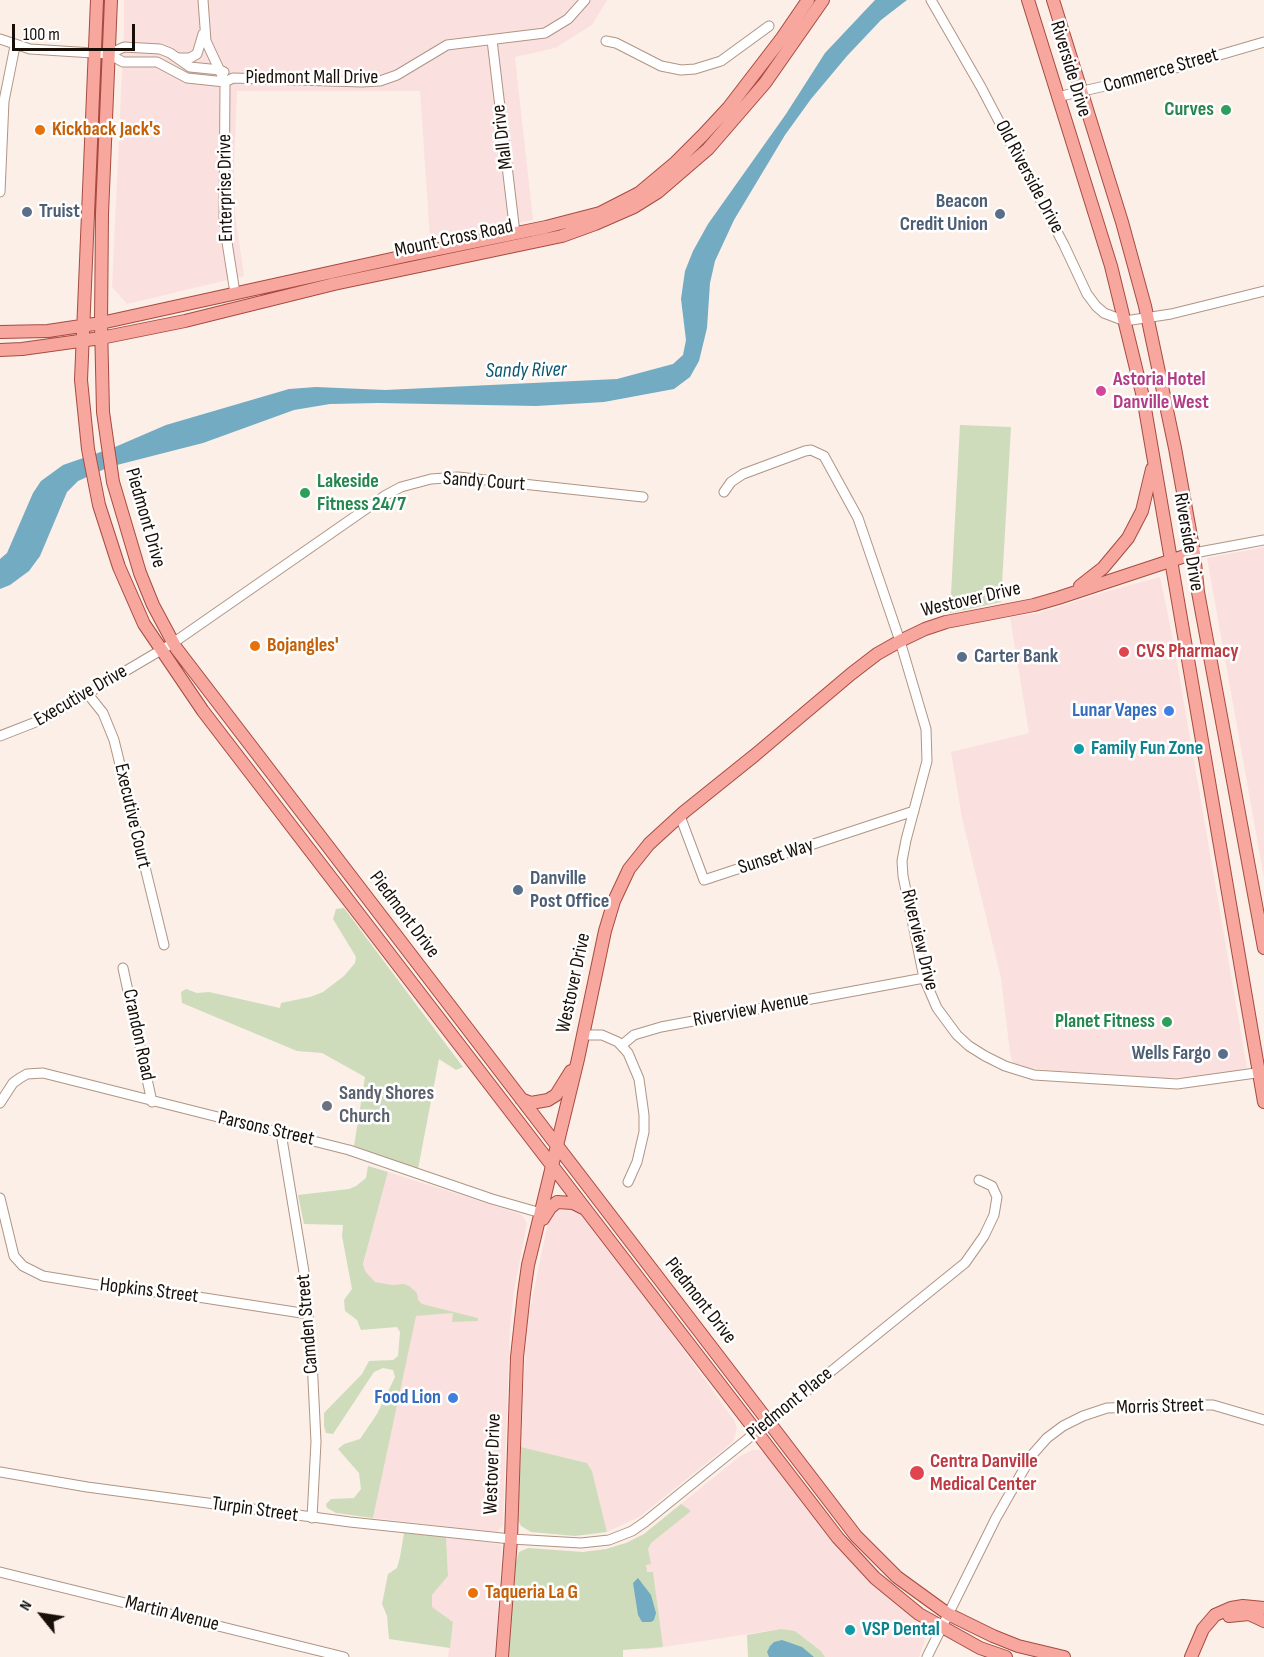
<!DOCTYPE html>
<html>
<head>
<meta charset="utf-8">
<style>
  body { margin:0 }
  #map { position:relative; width:1264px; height:1657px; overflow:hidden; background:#fbefe7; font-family:"Sofia Sans Condensed",sans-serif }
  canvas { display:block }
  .north { position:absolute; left:12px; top:1585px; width:60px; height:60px; -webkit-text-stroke:4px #fefffe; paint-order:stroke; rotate:300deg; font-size:16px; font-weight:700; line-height:24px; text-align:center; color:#190f09 }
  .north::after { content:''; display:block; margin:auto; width:21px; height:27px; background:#190f09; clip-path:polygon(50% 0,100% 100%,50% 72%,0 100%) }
  .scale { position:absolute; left:12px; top:24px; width:123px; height:27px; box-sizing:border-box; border:3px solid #190f09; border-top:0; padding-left:8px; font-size:18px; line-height:21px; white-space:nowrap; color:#190f09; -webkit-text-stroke:4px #fefffe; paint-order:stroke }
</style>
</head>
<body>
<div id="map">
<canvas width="1264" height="1657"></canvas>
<div class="north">N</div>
<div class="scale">100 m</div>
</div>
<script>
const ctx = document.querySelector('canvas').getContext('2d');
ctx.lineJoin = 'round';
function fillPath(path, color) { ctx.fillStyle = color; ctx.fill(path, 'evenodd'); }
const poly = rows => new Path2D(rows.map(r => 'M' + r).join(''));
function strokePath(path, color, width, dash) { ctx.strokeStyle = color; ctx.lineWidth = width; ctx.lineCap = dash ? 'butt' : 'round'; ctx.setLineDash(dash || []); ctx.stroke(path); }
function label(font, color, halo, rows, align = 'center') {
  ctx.font = font + ' "Sofia Sans Condensed",sans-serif'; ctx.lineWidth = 5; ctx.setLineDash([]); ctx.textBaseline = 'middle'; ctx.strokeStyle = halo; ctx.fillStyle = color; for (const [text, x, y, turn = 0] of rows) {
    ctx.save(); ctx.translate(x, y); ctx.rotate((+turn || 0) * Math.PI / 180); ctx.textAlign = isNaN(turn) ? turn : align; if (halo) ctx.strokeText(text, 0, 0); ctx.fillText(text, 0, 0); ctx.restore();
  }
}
const commercial = poly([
  [124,0,607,0,592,25,555,48,515,57,533,220,430,240,420,91,237,91,234,170,235,213,244,276,127,304,112,287,124,30],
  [1264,547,1264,878,1207,558],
  [1160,577,1173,639,1247,1068,1210,1076,1166,1078,1056,1071,1014,1066,1010,1053,1001,978,962,818,951,752,1029,733,1010,617,1039,613,1108,591],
  [388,1172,517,1213,522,1215,527,1223,514,1291,510,1327,503,1525,498,1531,494,1532,373,1518,417,1308,359,1280],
  [567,1205,580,1212,640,1290,734,1420,737,1428,733,1442,639,1517,607,1532,592,1471,587,1463,521,1447,526,1328,549,1218,559,1207],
  [752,1450,758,1450,765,1453,836,1546,855,1567,874,1586,923,1626,926,1632,925,1640,919,1657,825,1657,821,1651,795,1631,781,1629,644,1650,583,1552,606,1549,626,1543,644,1534,739,1457],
  [446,1537,500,1544,502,1547,495,1657,448,1657,453,1622,432,1608,432,1595,448,1576]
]);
const green = poly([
  [960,425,1011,427,1001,602,950,613],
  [344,908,463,1067,456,1070,439,1059,418,1169,354,1146,365,1077,322,1053,297,1051,182,1003,181,992,186,989,197,993,209,992,280,1008,281,1003,310,997,323,992,344,976,355,963,356,957,333,919,336,909],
  [368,1166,388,1172,363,1264,365,1271,375,1282,392,1285,404,1284,409,1286,417,1293,418,1300,422,1304,478,1318,478,1321,452,1322,453,1313,416,1316,373,1518,336,1513,327,1508,326,1504,331,1499,354,1498,361,1489,359,1473,338,1449,344,1444,360,1439,377,1414,395,1377,393,1370,383,1368,374,1372,333,1434,326,1433,324,1426,324,1413,362,1374,369,1361,393,1360,398,1356,400,1332,397,1327,361,1330,357,1320,345,1311,344,1300,352,1289,342,1236,343,1225,304,1224,298,1195,349,1189,356,1186,366,1178],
  [521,1447,587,1463,592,1471,607,1532,575,1536,531,1532,521,1526,518,1520],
  [681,1504,691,1511,651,1543,648,1549,651,1564,646,1565,647,1572,653,1572,663,1647,623,1650,623,1657,508,1657,516,1561,519,1552,528,1548,583,1552,606,1549,626,1543,644,1534],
  [404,1533,446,1537,448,1576,432,1595,432,1607,453,1622,450,1648,389,1639,387,1616,382,1604,388,1574,397,1568,400,1557],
  [781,1629,795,1631,821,1651,825,1657,748,1657,747,1635]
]);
const water = poly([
  [875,0,907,0,881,20,847,56,811,99,785,135,734,220,715,261,710,283,707,328,699,361,690,377,674,389,604,402,536,406,379,403,330,404,294,410,203,443,109,467,78,481,67,492,40,556,29,571,10,585,0,589,0,559,7,553,33,493,41,481,63,465,115,447,166,425,289,389,316,387,385,390,617,379,673,364,683,355,686,340,681,299,685,271,693,251,708,224,786,114,825,53],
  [638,1578,651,1595,656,1613,654,1620,651,1622,642,1622,638,1615,633,1583],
  [782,1640,802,1647,814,1657,769,1657,767,1652,770,1646,774,1642]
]);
const minor = poly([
  [203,0,206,41,225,82,224,223,235,293],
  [931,0,981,87,1064,245,1087,294,1096,306,1104,313,1125,321,1171,314,1264,291],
  [0,39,30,49,109,54,123,62,157,62,187,78,225,82],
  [492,40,515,233],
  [606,41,616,43,661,66,681,70,695,69,721,61,769,26],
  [109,54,124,47,160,49,170,53,190,67,220,70,224,72],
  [179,58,190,58,197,54,203,34],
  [225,82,233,78,362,82,380,81,397,75,447,45,545,33,568,19,585,0],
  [1057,97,1144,77,1264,42],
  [0,192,4,101,15,46],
  [724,492,731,482,743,474,805,451,811,450,824,456,858,518,900,641,926,729,927,761,906,840,902,861,903,876,924,978,937,1008,957,1035,969,1046,985,1056,1005,1066,1034,1075,1177,1084,1263,1072],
  [1194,553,1264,540],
  [87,693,103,713,114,740,164,945],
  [0,736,46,718,173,643,386,495,401,487,431,479,458,477,643,497],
  [680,816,704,880,914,811],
  [123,968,152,1102],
  [583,1035,602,1035,618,1042,628,1053,639,1079,644,1115,644,1132,637,1162,628,1182],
  [622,1045,634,1035,661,1027,924,978],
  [0,1103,13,1083,20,1078,27,1074,43,1073,349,1150,492,1199,541,1213],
  [281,1133,304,1272,312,1359,316,1442,312,1518],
  [0,1198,14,1256,23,1266,43,1276,104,1286,198,1297,308,1314],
  [0,1472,87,1487,350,1522,511,1539,581,1543,609,1540,632,1531,645,1522,965,1263,984,1236,994,1215,997,1197,992,1186,979,1180],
  [0,1572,344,1657],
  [927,1657,996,1518,1032,1455,1047,1438,1063,1426,1083,1416,1107,1408,1205,1405,1213,1405,1264,1420]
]);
const major = poly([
  [97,0,81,380,88,449,99,505,119,567,144,624,203,711,838,1538,875,1578,919,1614,980,1648,1006,1657],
  [111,0,102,214,101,323,103,412,113,482,140,573,153,605,176,648,856,1536,897,1577,948,1614,993,1636,1018,1646,1064,1657],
  [1028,0,1111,266,1143,397,1264,1102],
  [1053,0,1122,222,1145,306,1175,448,1194,553,1198,592,1264,948],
  [0,332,48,331,101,323,405,256,546,227,600,213,639,193,676,162,703,135,729,107,782,38,808,0],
  [0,350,22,349,101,338,185,321,334,284,562,236,595,224,634,207,658,192,708,149,765,83,823,0],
  [1080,586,1103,568,1128,538,1142,511,1152,469],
  [521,1099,531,1103,548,1100,556,1095,571,1071],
  [543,1219,550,1208,557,1202,573,1203,585,1209],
  [1229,1616,1249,1614,1264,1621],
  [502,1657,511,1539,517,1357,524,1293,528,1265,578,1059,605,931,614,901,629,869,649,844,684,812,755,755,851,674,877,654,900,641,925,629,946,622,1034,605,1058,598,1194,553],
  [1191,1657,1203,1629,1215,1615,1231,1608,1243,1606,1264,1608]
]);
const markers = [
  [1226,110,6,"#2e9e5b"],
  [40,130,6,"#e8710a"],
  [27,212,6,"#5c6f8a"],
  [1000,214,6,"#5c6f8a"],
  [1101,391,6,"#d1479c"],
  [305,493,6,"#2e9e5b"],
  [255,646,6,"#e8710a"],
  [1124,652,6,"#e0444e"],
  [962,657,6,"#5c6f8a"],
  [1169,711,6,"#3f7fe0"],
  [1079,749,6,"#0f9aa8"],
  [518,890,6,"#5c6f8a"],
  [1167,1022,6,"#2e9e5b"],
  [1223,1054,6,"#5c6f8a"],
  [327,1106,6,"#6b7280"],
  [453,1398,6,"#3f7fe0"],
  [917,1473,8,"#e0444e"],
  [473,1593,6,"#e8710a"],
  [850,1630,6,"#0f9aa8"]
];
const streetNames = [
  ["Riverside Drive",1070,69,73],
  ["Commerce Street",1161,71,-16],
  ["Piedmont Mall Drive",312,78],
  ["Mall Drive",503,137,-97],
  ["Old Riverside Drive",1029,177,62],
  ["Enterprise Drive",226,188,-91],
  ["Mount Cross Road",454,239,-12],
  ["Sandy Court",484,482,4],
  ["Piedmont Drive",145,518,74],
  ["Riverside Drive",1188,542,80],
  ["Westover Drive",971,600,-13],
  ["Executive Drive",81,696,-30],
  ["Executive Court",132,816,77],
  ["Sunset Way",776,857,-18],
  ["Piedmont Drive",404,915,53],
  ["Riverview Drive",919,940,76],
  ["Westover Drive",574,983,-78],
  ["Riverview Avenue",751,1010,-11],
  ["Crandon Road",138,1035,78],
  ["Parsons Street",266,1129,13],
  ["Hopkins Street",149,1291,7],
  ["Piedmont Drive",700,1301,52],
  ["Camden Street",308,1324,-95],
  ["Piedmont Place",790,1404,-39],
  ["Morris Street",1160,1407,-2],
  ["Westover Drive",493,1464,-88],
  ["Turpin Street",255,1510,8],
  ["Martin Avenue",172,1614,14]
];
const leisureNames = [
  ["Curves",1214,110],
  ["Lakeside",317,482,"left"],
  ["Fitness 24/7",317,505,"left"],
  ["Planet Fitness",1155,1022]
];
const foodNames = [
  ["Kickback Jack's",52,130],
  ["Bojangles'",267,646],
  ["Taqueria La G",485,1593]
];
const serviceNames = [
  ["Beacon",988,202,"right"],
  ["Credit Union",988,225,"right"],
  ["Truist",39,212],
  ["Carter Bank",974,657],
  ["Danville",530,879],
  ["Post Office",530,902],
  ["Wells Fargo",1211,1054,"right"]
];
const hotelNames = [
  ["Astoria Hotel",1113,380],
  ["Danville West",1113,403]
];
const healthNames = [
  ["CVS Pharmacy",1136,652],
  ["Centra Danville",930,1462],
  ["Medical Center",930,1485]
];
const shopNames = [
  ["Lunar Vapes",1157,711],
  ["Food Lion",441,1398]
];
const cultureNames = [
  ["Family Fun Zone",1091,749],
  ["VSP Dental",862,1630]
];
const worshipNames = [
  ["Sandy Shores",339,1094],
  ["Church",339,1117]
];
const waterNames = [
  ["Sandy River",526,371,-1]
];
fillPath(commercial, '#fbe0e0');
fillPath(green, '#cfdcbc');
fillPath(water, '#73abc2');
strokePath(minor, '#b09584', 11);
strokePath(major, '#a74b41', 14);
strokePath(minor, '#fff', 9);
strokePath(major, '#f8a79f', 12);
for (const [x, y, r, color] of markers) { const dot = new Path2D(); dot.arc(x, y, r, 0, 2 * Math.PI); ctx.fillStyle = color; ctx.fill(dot); strokePath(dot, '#fefffe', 2); }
label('20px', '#190f09', '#fefffe', streetNames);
label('bold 20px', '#27864d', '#fefffe', leisureNames, 'right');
label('bold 20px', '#c56008', '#fefffe', foodNames, 'left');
label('bold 20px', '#4e5e75', '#fefffe', serviceNames, 'left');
label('bold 20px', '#b23c85', '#fefffe', hotelNames, 'left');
label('bold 20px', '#be3a42', '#fefffe', healthNames, 'left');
label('bold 20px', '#366cbe', '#fefffe', shopNames, 'right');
label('bold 20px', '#0d838f', '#fefffe', cultureNames, 'left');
label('bold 20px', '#5b616d', '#fefffe', worshipNames, 'left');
label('italic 21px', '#0c5870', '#fefffe', waterNames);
</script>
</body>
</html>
